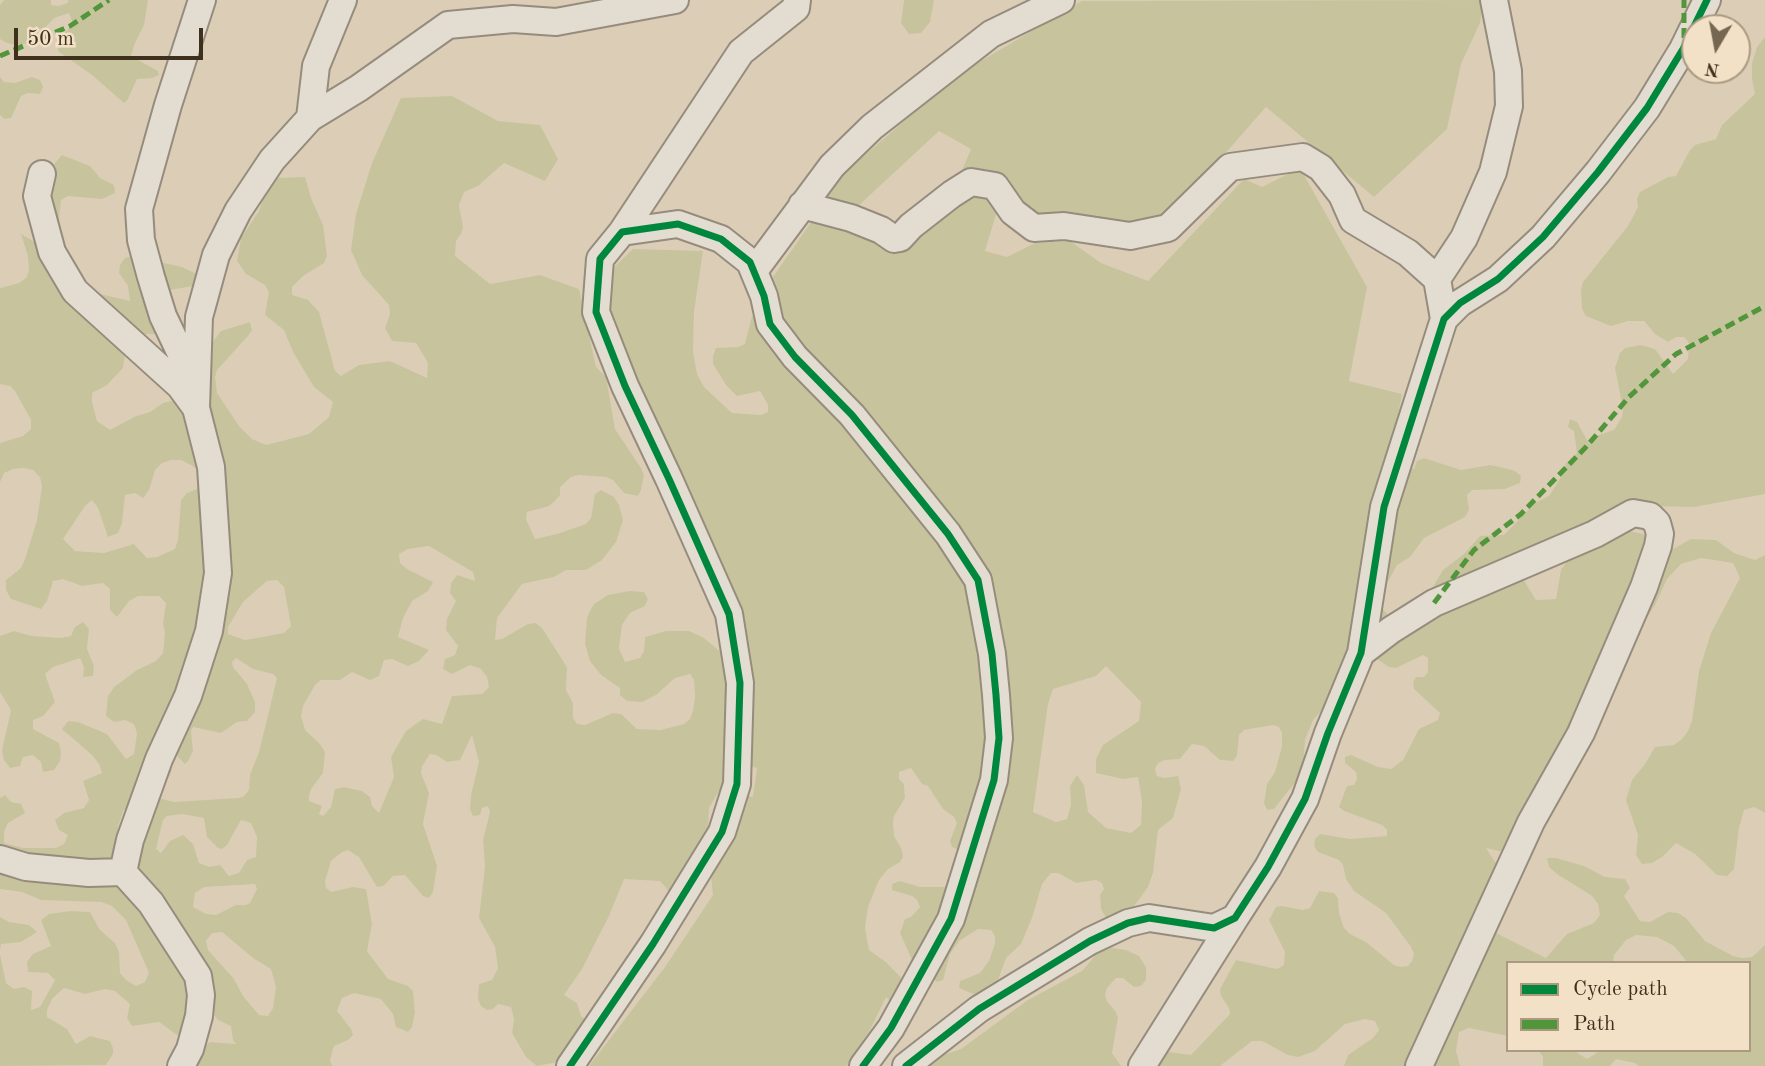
<!DOCTYPE html>
<html>
<head>
<meta charset="utf-8">
<style>
  body { margin:0 }
  #map { position:relative; width:1765px; height:1066px; overflow:hidden; background:#dcceb6; font-family:"Old Standard TT",serif }
  canvas { display:block }
  .legend { position:absolute; left:1506px; top:961px; width:245px; height:91px; box-sizing:border-box; background:#f2e1c6; border:2px solid #aa9a82; margin:0; padding:9px 12px; list-style:none; font-size:21px; color:#3f2f1d }
  .legend li { display:flex; align-items:center; gap:14px; height:35px }
  .legend b { width:35px; border:2px solid #aa9a82 }
  .north { position:absolute; left:1681px; top:14px; width:70px; height:70px; box-sizing:border-box; background:#f2e1c6; border:2px solid #aa9a82; border-radius:50%; rotate:190deg; font-size:19px; font-weight:700; line-height:28px; text-align:center; color:#3f2f1d }
  .north::after { content:''; display:block; margin:auto; width:24px; height:32px; background:#766753; clip-path:polygon(50% 0,100% 100%,50% 72%,0 100%) }
  .scale { position:absolute; left:14px; top:28px; width:189px; height:32px; box-sizing:border-box; border:4px solid #3f2f1d; border-top:0; padding-left:9px; font-size:21px; line-height:24px; white-space:nowrap; color:#3f2f1d; -webkit-text-stroke:5px #f2e1c6; paint-order:stroke }
</style>
</head>
<body>
<div id="map">
<canvas width="1765" height="1066"></canvas>
<ul class="legend">
<li><b style="height:9px;background:#00873e"></b>Cycle path</li>
<li><b style="height:9px;background:#52963c"></b>Path</li>
</ul>
<div class="north">N</div>
<div class="scale">50 m</div>
</div>
<script>
const ctx = document.querySelector('canvas').getContext('2d');
ctx.lineJoin = 'round';
function fillPath(path, color) { ctx.fillStyle = color; ctx.fill(path, 'evenodd'); }
const poly = rows => new Path2D(rows.map(r => 'M' + r).join(''));
function strokePath(path, color, width, dash) { ctx.strokeStyle = color; ctx.lineWidth = width; ctx.lineCap = dash ? 'butt' : 'round'; ctx.setLineDash(dash || []); ctx.stroke(path); }
const green = poly([
  [4,0,51,0,51,5,58,6,68,3,68,0,148,0,144,25,135,43,131,56,158,71,159,75,152,78,137,79,127,101,124,103,92,75,58,51,59,39,73,24,69,13,54,18,31,43,17,45,7,43,0,39,0,5],
  [904,0,934,0,930,22,921,33,909,34,901,23],
  [1483,0,1480,23,1461,64,1447,129,1374,197,1266,107,1177,208,1126,232,1030,217,998,208,985,251,1007,257,1035,243,1070,241,1101,263,1148,281,1244,179,1262,187,1300,168,1367,287,1349,381,1402,394,1389,464,1414,469,1417,461,1424,458,1461,470,1490,465,1500,467,1515,471,1521,476,1520,483,1505,489,1472,490,1467,495,1469,510,1465,517,1424,538,1410,557,1397,565,1379,598,1380,606,1390,617,1416,607,1431,590,1443,570,1464,554,1480,536,1504,535,1535,503,1549,496,1561,477,1566,463,1577,453,1574,431,1568,427,1570,419,1577,422,1588,442,1593,437,1614,430,1622,417,1623,409,1615,368,1620,353,1625,348,1641,345,1655,349,1673,374,1688,359,1689,343,1684,337,1676,337,1668,342,1655,334,1644,321,1628,321,1611,326,1586,316,1582,309,1581,290,1583,282,1628,226,1638,207,1637,199,1640,192,1668,177,1676,176,1690,150,1695,145,1716,139,1722,125,1755,94,1752,79,1752,63,1757,47,1765,37,1765,494,1694,507,1648,506,1483,579,1486,596,1520,574,1536,600,1556,599,1561,570,1578,545,1611,538,1630,531,1647,535,1640,576,1613,650,1503,852,1486,848,1506,879,1492,927,1498,934,1546,958,1567,934,1594,923,1600,915,1598,904,1592,896,1557,874,1549,867,1547,858,1556,858,1584,866,1605,877,1625,879,1630,888,1624,896,1640,921,1650,922,1668,912,1678,913,1686,918,1705,941,1733,956,1742,958,1752,957,1765,945,1765,1066,1639,1066,1635,1063,1616,1059,1610,1066,1543,1066,1543,1057,1538,1050,1573,1050,1587,1059,1601,1050,1749,1050,1749,963,1688,963,1674,946,1657,937,1636,935,1626,940,1614,955,1613,963,1508,963,1508,1036,1469,1028,1459,1032,1456,1051,1460,1066,1344,1066,1348,1055,1373,1038,1379,1030,1375,1021,1365,1019,1345,1024,1315,1051,1298,1057,1288,1055,1262,1041,1252,1041,1220,1066,1157,1066,1162,1051,1191,1055,1230,1014,1229,1008,1221,996,1220,989,1236,960,1277,969,1284,965,1285,952,1269,920,1276,907,1282,906,1303,910,1310,908,1319,891,1334,893,1338,898,1339,913,1344,928,1350,934,1366,942,1394,965,1401,967,1408,966,1412,961,1414,954,1411,947,1386,913,1354,891,1346,879,1343,865,1339,860,1318,852,1314,846,1315,839,1320,834,1350,839,1387,836,1387,830,1382,825,1344,811,1339,807,1347,786,1354,785,1357,779,1356,772,1345,763,1345,757,1351,755,1378,767,1391,769,1403,760,1419,729,1438,720,1440,713,1414,689,1413,682,1416,677,1424,677,1428,672,1428,658,1423,655,1396,668,1389,667,1371,655,1313,720,1305,740,1303,767,1297,780,1274,809,1267,810,1264,803,1267,784,1275,772,1282,746,1282,733,1279,727,1273,725,1244,730,1239,735,1237,756,1233,761,1220,760,1204,746,1192,744,1180,759,1165,760,1158,763,1155,769,1157,776,1164,778,1178,776,1181,789,1173,818,1158,830,1153,873,1148,887,1132,909,1107,919,1101,909,1100,895,1104,889,1102,883,1096,880,1076,883,1058,873,1051,873,1042,884,1032,918,1021,944,1006,958,997,983,978,996,959,988,960,981,980,973,989,961,995,943,995,936,991,930,978,929,959,941,950,954,943,980,937,982,912,960,900,933,905,919,911,917,920,907,917,900,912,896,892,890,892,884,900,881,920,887,959,887,964,852,952,847,950,841,957,823,954,817,943,809,928,786,922,784,911,768,899,772,899,779,904,784,905,798,894,816,893,823,894,836,902,850,903,857,900,862,888,869,879,880,868,907,865,928,869,950,887,963,907,984,896,1005,886,997,870,1030,847,1066,589,1066,665,967,713,895,711,875,747,796,753,797,757,768,751,766,726,771,723,784,709,808,708,829,695,864,674,897,660,881,624,879,609,916,582,969,564,995,577,1003,581,1016,587,1021,563,1061,537,1066,526,1057,512,1033,514,1019,511,1007,498,1004,493,1009,487,1010,481,1006,478,999,479,984,492,980,498,968,495,947,479,918,485,867,483,840,490,812,488,806,482,808,480,815,473,816,470,809,471,795,479,762,472,735,460,760,447,762,436,755,430,754,422,766,421,773,429,793,423,824,437,866,433,892,429,898,423,896,405,875,393,876,383,886,377,887,359,857,348,850,342,852,331,861,325,881,326,888,331,892,353,887,366,889,372,924,367,951,388,979,408,986,413,991,415,1012,412,1027,408,1032,396,1027,393,1014,381,999,354,993,342,998,337,1011,351,1029,353,1035,348,1040,334,1046,330,1060,332,1066,192,1066,201,1050,210,1042,236,1044,233,1040,231,1026,218,1020,210,1009,183,1033,177,1035,159,1022,132,1026,127,1018,130,1004,115,991,105,989,85,994,64,988,52,999,47,1010,47,1017,67,1029,76,1044,90,1036,110,1041,113,1048,113,1054,106,1065,0,1066,0,954,6,983,14,989,24,987,32,991,31,1010,40,1007,55,980,48,973,28,972,27,962,33,954,51,946,41,920,49,914,70,911,90,912,100,930,115,943,119,952,120,973,126,980,136,986,145,982,149,973,126,920,112,906,101,902,41,900,22,892,0,889,0,798,5,795,11,802,21,804,25,813,8,823,4,832,4,843,23,848,56,848,64,844,68,835,59,830,55,820,64,813,84,808,89,800,83,781,102,773,99,764,92,755,62,729,68,721,78,722,107,734,126,759,134,754,137,733,134,724,125,720,114,722,106,716,108,696,114,687,137,670,156,661,163,653,165,633,163,623,166,603,159,596,138,596,129,601,117,617,110,610,110,589,103,583,82,586,63,579,53,581,47,601,41,609,11,599,6,590,6,580,21,568,25,559,37,520,42,486,40,477,33,470,24,468,13,469,4,473,0,482,0,443,23,436,31,429,31,420,15,391,10,386,0,384,0,288,19,283,26,278,29,271,28,256,21,234,33,241,40,251,46,173,62,155,90,166,100,178,114,185,115,193,102,199,68,196,61,200,56,245,60,260,96,293,130,301,128,286,119,273,120,265,125,258,132,256,182,267,199,275,194,286,163,291,160,334,142,334,125,353,123,368,107,385,92,393,92,402,97,421,110,430,136,416,150,412,163,403,171,401,178,404,207,359,212,343,221,331,250,322,252,330,248,336,217,370,215,377,217,393,239,426,252,439,266,445,309,434,329,417,333,402,314,387,293,352,284,330,265,315,269,292,265,285,246,274,237,261,241,238,259,211,266,189,277,178,305,177,311,198,323,225,327,256,324,263,303,276,292,287,292,295,308,300,319,312,335,371,341,376,359,365,390,361,427,378,428,363,416,343,392,341,385,328,390,314,389,305,362,275,351,250,356,214,372,163,401,98,452,96,498,121,540,125,558,159,545,181,504,163,478,186,464,192,459,205,463,227,461,234,456,241,455,256,490,284,540,275,579,289,596,367,606,377,615,429,641,468,644,475,641,490,638,496,624,493,613,480,606,477,579,475,571,477,560,487,560,495,555,501,549,506,527,512,526,519,535,539,557,534,586,524,591,518,595,494,601,490,614,497,619,505,623,520,616,542,602,560,586,570,566,570,554,577,522,584,497,618,495,640,502,639,528,624,536,623,542,628,567,667,566,690,573,703,573,718,577,724,585,725,613,713,621,714,637,729,661,730,684,724,690,719,693,711,695,696,694,680,690,674,675,678,656,695,642,702,627,701,620,695,620,688,601,675,590,661,585,644,587,618,590,611,594,604,608,595,629,591,644,592,648,599,645,606,630,613,622,625,619,648,625,662,640,658,644,651,645,637,666,631,689,631,704,638,723,654,748,699,610,313,610,271,633,249,703,251,694,312,693,352,697,374,704,387,732,413,761,415,768,412,768,405,760,391,737,396,726,385,713,364,713,356,716,348,738,347,745,344,752,316,759,318,775,299,773,277,814,218,900,244,951,197,971,149,939,131,855,209,819,195,956,76,1082,1],
  [171,460,181,460,191,465,200,471,202,480,197,489,187,493,181,500,178,540,175,549,157,557,147,558,134,544,104,553,75,551,63,539,85,506,92,500,98,508,108,537,118,533,122,523,125,495,135,493,143,498,149,490,155,470,162,463],
  [1373,495,1384,508,1359,589,1373,496],
  [429,546,473,572,475,581,457,575,451,583,450,593,456,601,447,619,446,630,458,646,455,655,445,659,443,669,452,674,470,665,481,669,487,677,489,687,482,694,452,696,442,724,423,719,406,731,391,757,394,777,379,813,372,806,370,797,362,791,344,787,335,789,331,807,323,816,319,814,322,806,309,801,309,796,311,789,323,773,325,752,320,744,305,730,301,716,303,706,315,685,321,680,340,680,352,672,370,680,379,676,384,660,392,659,408,666,419,661,429,650,398,637,403,618,412,601,428,591,433,582,407,569,400,563,399,554,408,549],
  [277,580,284,587,291,626,284,633,245,640,228,634,228,627,243,602,267,581],
  [236,658,253,669,273,674,277,678,259,752,250,775,249,790,243,797,238,798,174,802,158,798,137,858,141,873,111,872,122,837,118,827,123,811,168,779,172,770,170,765,175,754,185,764,188,761,193,751,191,731,193,727,221,733,237,722,247,721,255,712,255,702,247,684,233,667,232,662],
  [1106,666,1141,702,1139,721,1103,745,1096,759,1096,773,1123,779,1138,777,1142,802,1141,825,1131,833,1106,828,1088,812,1084,785,1077,775,1070,786,1071,805,1067,819,1056,822,1033,812,1048,704,1053,689,1096,676],
  [182,814,204,818,207,837,218,848,222,849,227,845,241,820,251,823,257,837,256,857,247,860,239,873,229,876,220,865,209,867,199,863,193,844,183,835,170,841,161,853,156,849,163,820,167,816],
  [255,884,257,889,250,903,246,905,236,905,216,915,206,914,193,907,195,893,204,887],
  [222,932,253,958,271,969,276,987,273,1008,268,1016,259,1015,243,996,234,979,208,950,206,941,212,933],
  [0,77,4,82,15,83,32,77,40,80,43,87,40,94,28,93,21,96,11,118,4,119,0,115],
  [1691,539,1716,540,1734,553,1755,560,1765,555,1765,813,1754,807,1744,810,1739,828,1734,869,1727,876,1717,875,1695,854,1676,843,1662,857,1652,863,1642,864,1636,855,1638,835,1626,800,1632,780,1645,764,1655,747,1674,745,1682,739,1688,731,1692,721,1699,671,1711,633,1740,578,1733,563,1701,558,1681,564,1667,579,1655,605,1638,631,1654,579,1673,549],
  [83,622,89,629,87,649,94,666,93,676,83,677,84,667,80,658,53,667,45,674,55,702,43,716,33,720,33,729,59,743,61,752,60,761,54,770,43,772,41,762,33,755,23,757,20,766,10,768,4,760,2,750,11,710,0,692,0,636,14,631,32,636,61,638,71,636,75,627],
  [0,917,9,922,29,925,37,932,21,942,1,944,0,952],
  [1113,948,1126,950,1139,956,1146,967,1146,980,1141,986,1134,987,1123,978,1116,978,1107,988,1105,995,1107,1001,1116,1012,1118,1018,1112,1053,1121,1066,927,1066,940,1056,961,1049,1028,1000,1082,971,1101,949]
]);
const minor = poly([
  [202,0,168,105,139,209,141,240,151,277,163,316,181,354,196,408,199,317,216,255,238,211,272,160,310,118,359,88,448,25,513,19,556,22,675,0],
  [310,118,316,66,343,0],
  [42,174,37,196,52,252,75,291,180,386,196,408,211,467,218,573,209,631,188,696,159,759,130,840,123,872],
  [802,205,851,218,881,230,894,239,900,238,911,226,952,194,971,182,995,186,1013,212,1034,228,1064,226,1130,236,1168,228,1230,167,1303,157,1321,168,1342,195,1353,220,1408,253,1437,279,1444,319],
  [622,232,741,52,796,8,797,0],
  [754,271,832,166,872,127,991,34,1061,0],
  [1437,279,1464,238,1493,172,1509,106,1508,71,1494,0],
  [1361,653,1391,630,1434,603,1595,534,1633,513,1650,516,1657,523,1660,534,1658,546,1644,587,1581,733,1531,822,1419,1066],
  [0,859,26,867,89,873,123,872,151,903,198,976,201,995,199,1016,190,1049,181,1066],
  [570,1066,653,944,722,832,737,784,740,683,729,614,669,479,625,386,596,312,600,259,622,232,678,224,721,239,750,262,764,296,770,324,795,357,852,415,948,534,978,580,992,654,996,695,999,738,994,780,951,919,891,1028,863,1066],
  [906,1066,979,1009,1090,941,1128,923,1149,918,1214,928,1235,918,1268,867,1305,799,1328,733,1361,653,1384,507,1444,319,1460,303,1498,279,1543,237,1598,172,1647,108,1683,49,1707,0],
  [1142,1066,1235,918]
]);
const quiet = poly([
  [1684,38,1684,0],
  [0,56,70,26,109,0],
  [1434,603,1474,550,1521,514,1585,448,1629,397,1676,354,1765,306]
]);
const cycleway = poly([
  [570,1066,653,944,722,832,737,784,740,683,729,614,669,479,625,386,596,312,600,259,622,232,678,224,721,239,750,262,764,296,770,324,795,357,852,415,948,534,978,580,992,654,996,695,999,738,994,780,951,919,891,1028,863,1066],
  [906,1066,979,1009,1090,941,1128,923,1149,918,1214,928,1235,918,1268,867,1305,799,1328,733,1361,653,1384,507,1444,319,1460,303,1498,279,1543,237,1598,172,1647,108,1683,49,1707,0]
]);
fillPath(green, '#c7c49d');
strokePath(minor, '#968c7d', 30);
strokePath(minor, '#e3dcd0', 26);
strokePath(quiet, '#52963c', 5, [10, 5]);
strokePath(cycleway, '#00873e', 7);
</script>
</body>
</html>
